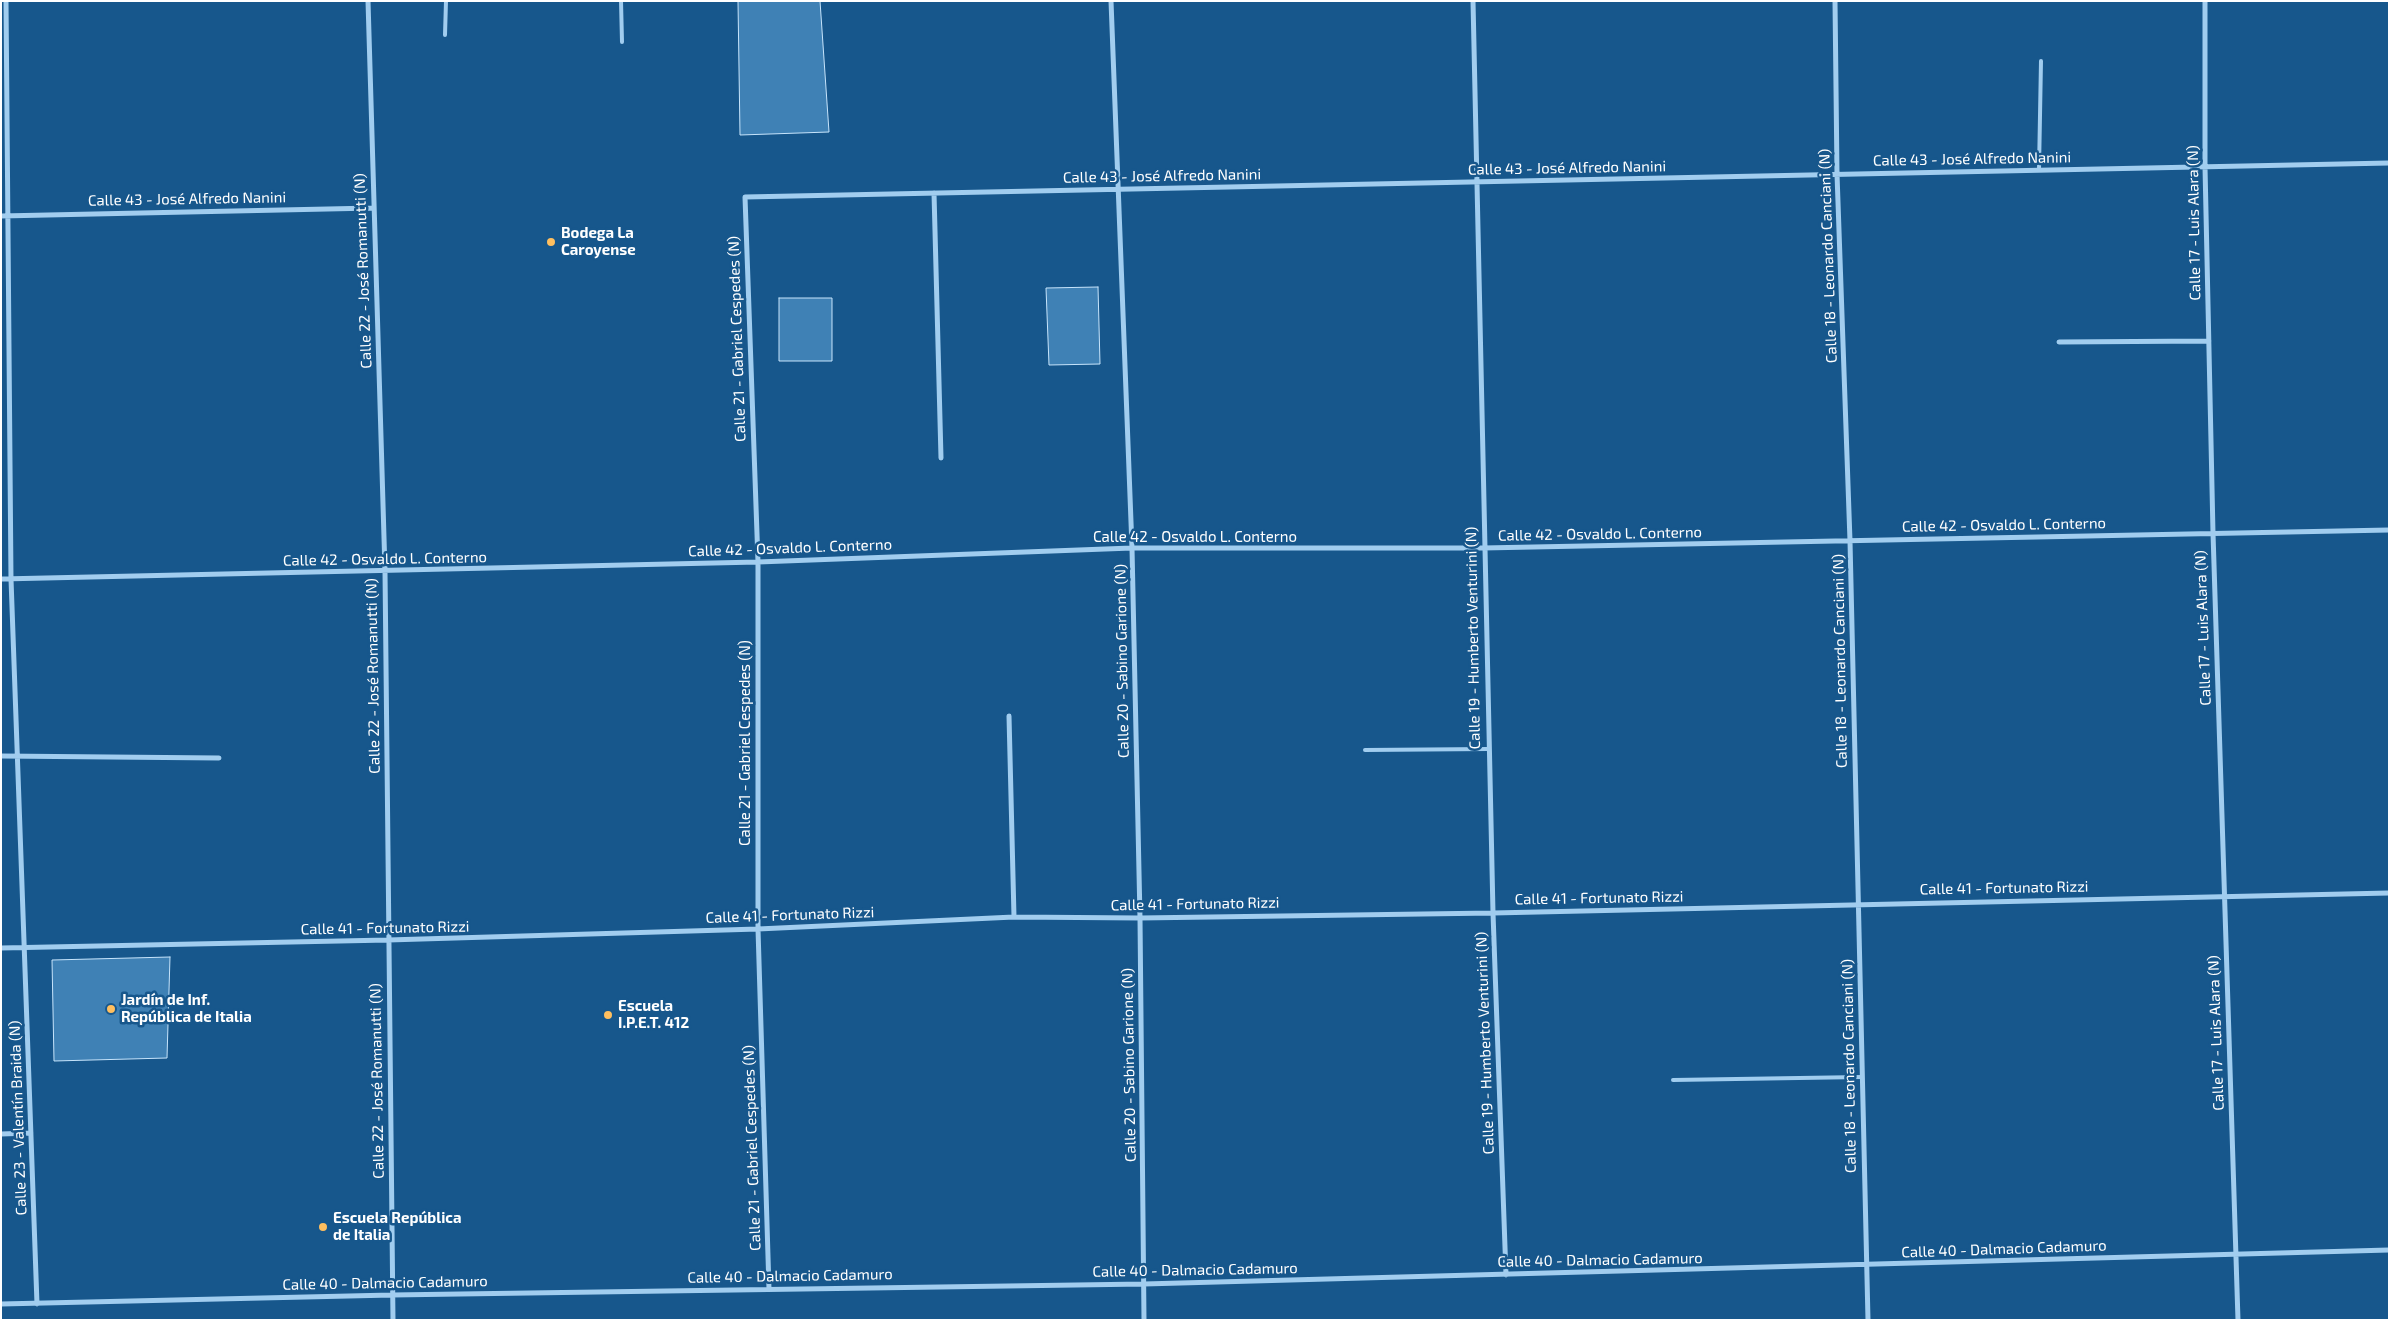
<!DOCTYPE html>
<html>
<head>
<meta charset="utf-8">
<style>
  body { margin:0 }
  #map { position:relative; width:2390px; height:1321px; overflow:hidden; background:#17578c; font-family:"Exo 2",sans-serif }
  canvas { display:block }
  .frame { position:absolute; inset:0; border:2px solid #fff; pointer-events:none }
</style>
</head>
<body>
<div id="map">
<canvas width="2390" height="1321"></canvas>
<div class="frame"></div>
</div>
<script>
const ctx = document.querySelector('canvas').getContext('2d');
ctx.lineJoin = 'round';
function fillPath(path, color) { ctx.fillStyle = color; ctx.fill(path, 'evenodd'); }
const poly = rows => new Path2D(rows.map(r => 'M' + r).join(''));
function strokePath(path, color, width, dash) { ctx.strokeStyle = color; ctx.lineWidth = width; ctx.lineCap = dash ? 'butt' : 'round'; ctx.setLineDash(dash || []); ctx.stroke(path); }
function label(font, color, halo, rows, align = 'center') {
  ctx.font = font + ' "Exo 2",sans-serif'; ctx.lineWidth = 5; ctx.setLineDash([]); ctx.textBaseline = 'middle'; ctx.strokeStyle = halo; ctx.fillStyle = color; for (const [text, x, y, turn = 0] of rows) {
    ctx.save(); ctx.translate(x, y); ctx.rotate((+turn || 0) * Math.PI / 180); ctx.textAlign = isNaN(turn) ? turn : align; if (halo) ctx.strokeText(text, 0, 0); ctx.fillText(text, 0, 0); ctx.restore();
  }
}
const building = poly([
  [738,1,820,1,829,132,740,135,738,1],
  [1098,287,1100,364,1049,365,1046,288,1098,287],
  [779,298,832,298,832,361,779,361,779,298],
  [170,957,167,1058,54,1061,52,960,170,957]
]);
const service = poly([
  [621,1,622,42],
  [445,35,446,1],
  [2039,170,2041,61],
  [1365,750,1488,749],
  [1673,1080,1862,1077]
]);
const minor = poly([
  [6,1,11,579,37,1304],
  [368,1,385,571,393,1320],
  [1111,1,1132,548,1140,918,1144,1320],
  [1473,1,1493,913,1506,1275],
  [1835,1,1837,174,1850,541,1868,1320],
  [2205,1,2205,167,2213,533,2238,1320],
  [934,193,941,458],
  [1,216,374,208],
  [2059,342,2209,341],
  [1,579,758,562,1132,548,1483,548,2389,530],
  [1009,716,1014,917],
  [1,756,219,758],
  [1,948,388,940,758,929,1014,917,1140,918,1493,913,2389,893],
  [1,1134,31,1133],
  [769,1289,758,929,758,562,745,197,2389,163],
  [1,1304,392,1295,1144,1284,2389,1250]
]);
const markers = [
  [551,242,5,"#ffbf5f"],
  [111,1009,5,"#ffbf5f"],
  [608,1015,5,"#ffbf5f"],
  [323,1227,5,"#ffbf5f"]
];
const streetNames = [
  ["Calle 43 - José Alfredo Nanini",1972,159,-1],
  ["Calle 43 - José Alfredo Nanini",1567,168,-1],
  ["Calle 43 - José Alfredo Nanini",1162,176,-1],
  ["Calle 43 - José Alfredo Nanini",187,199,-1],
  ["Calle 17 - Luis Alara (N)",2194,223,-91],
  ["Calle 18 - Leonardo Canciani (N)",1828,256,-92],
  ["Calle 22 - José Romanutti (N)",363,271,-92],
  ["Calle 21 - Gabriel Cespedes (N)",737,339,-92],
  ["Calle 42 - Osvaldo L. Conterno",2004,525,-1],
  ["Calle 42 - Osvaldo L. Conterno",1600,534,-1],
  ["Calle 42 - Osvaldo L. Conterno",1195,537],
  ["Calle 42 - Osvaldo L. Conterno",790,548,-2],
  ["Calle 42 - Osvaldo L. Conterno",385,559,-1],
  ["Calle 17 - Luis Alara (N)",2203,628,-92],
  ["Calle 19 - Humberto Venturini (N)",1473,638,-91],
  ["Calle 20 - Sabino Garione (N)",1122,661,-91],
  ["Calle 18 - Leonardo Canciani (N)",1840,661,-91],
  ["Calle 22 - José Romanutti (N)",373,676,-91],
  ["Calle 21 - Gabriel Cespedes (N)",745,743,-90],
  ["Calle 41 - Fortunato Rizzi",2004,888,-1],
  ["Calle 41 - Fortunato Rizzi",1599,898,-1],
  ["Calle 41 - Fortunato Rizzi",1195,904,-1],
  ["Calle 41 - Fortunato Rizzi",790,915,-2],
  ["Calle 41 - Fortunato Rizzi",385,928,-1],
  ["Calle 17 - Luis Alara (N)",2216,1033,-92],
  ["Calle 19 - Humberto Venturini (N)",1485,1043,-92],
  ["Calle 20 - Sabino Garione (N)",1129,1065,-91],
  ["Calle 18 - Leonardo Canciani (N)",1849,1066,-91],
  ["Calle 22 - José Romanutti (N)",377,1081,-91],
  ["Calle 23 - Valentín Braida (N)",18,1118,-92],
  ["Calle 21 - Gabriel Cespedes (N)",752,1148,-92],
  ["Calle 40 - Dalmacio Cadamuro",2004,1249,-2],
  ["Calle 40 - Dalmacio Cadamuro",1600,1260,-1],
  ["Calle 40 - Dalmacio Cadamuro",1195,1270,-1],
  ["Calle 40 - Dalmacio Cadamuro",790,1276,-1],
  ["Calle 40 - Dalmacio Cadamuro",385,1283,-1]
];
const poiNames = [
  ["Bodega La",561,233],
  ["Caroyense",561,250],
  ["Jardín de Inf.",121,1000],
  ["República de Italia",121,1017],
  ["Escuela",618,1006],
  ["I.P.E.T. 412",618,1023],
  ["Escuela República",333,1218],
  ["de Italia",333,1235]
];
fillPath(building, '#3f81b5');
strokePath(building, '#c7e4fb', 1);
strokePath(service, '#a1cdef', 4);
strokePath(minor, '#a1cdef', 5);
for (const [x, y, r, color] of markers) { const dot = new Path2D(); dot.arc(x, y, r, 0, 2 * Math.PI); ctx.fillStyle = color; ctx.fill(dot); strokePath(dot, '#17578c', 2); }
label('15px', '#fff', '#17578c', streetNames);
label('bold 15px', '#fff', '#17578c', poiNames, 'left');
</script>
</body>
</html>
